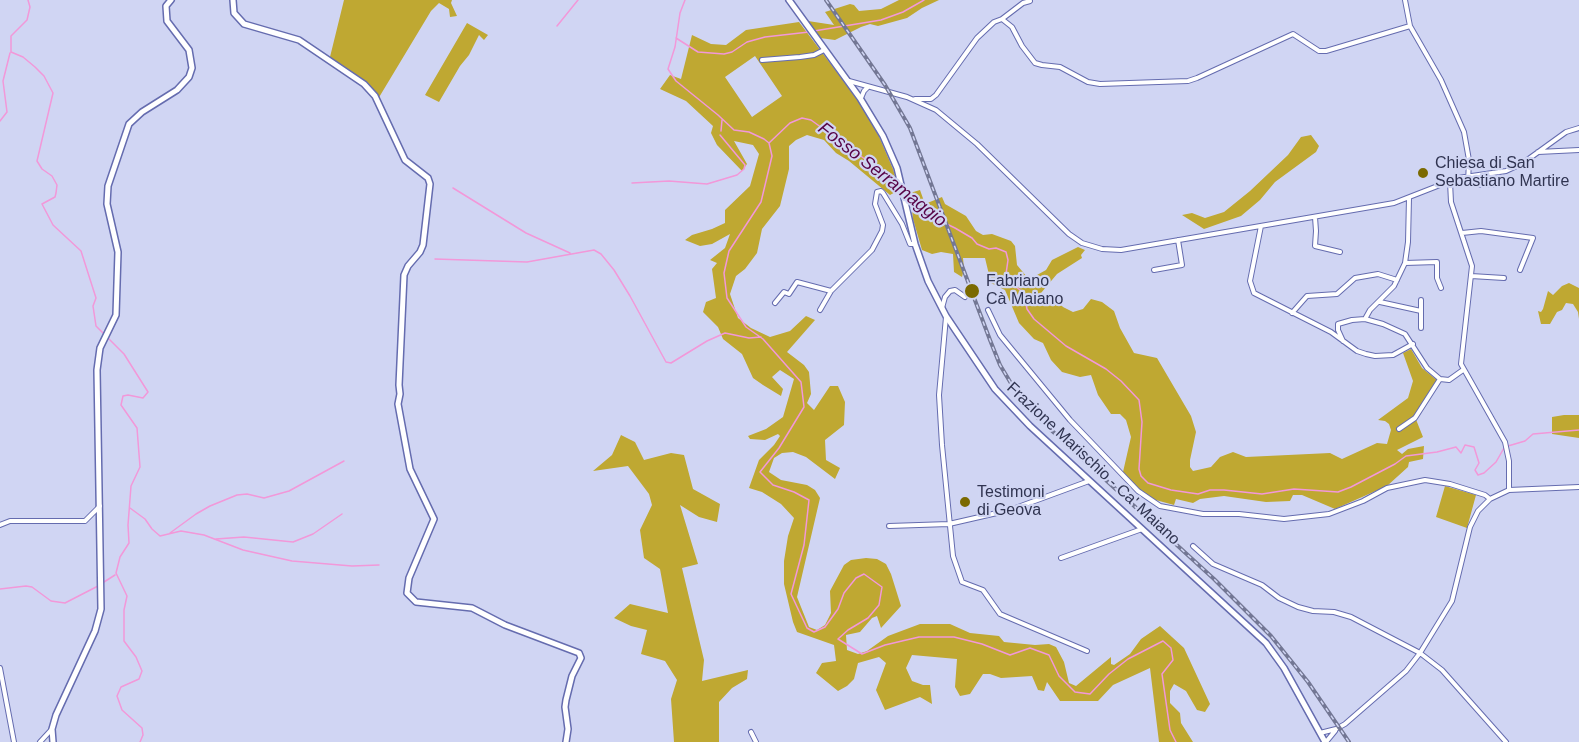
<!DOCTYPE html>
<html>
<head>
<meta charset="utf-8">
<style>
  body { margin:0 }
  canvas { display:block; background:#d0d5f3 }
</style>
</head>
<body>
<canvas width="1579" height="742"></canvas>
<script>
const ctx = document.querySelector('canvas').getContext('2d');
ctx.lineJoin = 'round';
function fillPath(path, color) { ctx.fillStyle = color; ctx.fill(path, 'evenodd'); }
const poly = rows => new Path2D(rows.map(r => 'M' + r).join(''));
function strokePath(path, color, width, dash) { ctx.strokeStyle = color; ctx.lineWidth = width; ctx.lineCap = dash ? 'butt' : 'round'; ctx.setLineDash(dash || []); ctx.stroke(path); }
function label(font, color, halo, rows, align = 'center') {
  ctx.font = font + ' Helvetica,sans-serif'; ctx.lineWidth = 4.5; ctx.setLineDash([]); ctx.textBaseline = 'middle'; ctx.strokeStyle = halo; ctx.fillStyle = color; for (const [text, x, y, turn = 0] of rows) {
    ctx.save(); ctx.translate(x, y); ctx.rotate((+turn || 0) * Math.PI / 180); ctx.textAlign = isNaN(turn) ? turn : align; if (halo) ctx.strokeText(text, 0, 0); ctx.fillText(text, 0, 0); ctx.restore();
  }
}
const green = poly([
  [344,0,452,0,451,3,457,16,450,17,449,9,439,3,431,11,378,99,369,85,330,57],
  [899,0,939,0,922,8,907,18,878,26,870,24,861,27,835,40,820,38,808,21,834,25,825,12,850,4,854,5,859,11,881,9],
  [799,22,861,104,878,134,893,169,899,190,890,195,849,161,836,153,824,140,807,135,796,140,789,146,789,169,780,206,762,229,757,253,745,269,736,276,730,294,738,318,751,328,770,337,790,331,806,316,815,320,787,352,804,365,809,372,811,394,807,403,814,410,830,386,838,386,845,402,844,425,825,440,826,460,840,468,835,479,806,457,793,452,782,453,774,458,769,472,781,480,807,485,815,490,820,498,797,597,809,627,817,630,825,625,831,613,830,591,844,565,851,560,866,558,877,559,886,564,891,574,901,606,881,628,877,616,872,618,860,632,846,635,847,650,858,654,867,651,888,636,920,624,950,624,970,633,999,636,1004,642,1035,645,1049,644,1056,647,1064,662,1069,683,1076,686,1111,657,1111,664,1114,665,1130,654,1141,639,1160,626,1184,648,1210,704,1205,712,1197,710,1186,691,1174,684,1170,691,1170,703,1180,713,1181,723,1193,742,1159,742,1150,668,1113,685,1098,701,1060,701,1047,682,1044,691,1038,690,1032,676,1001,678,990,674,983,674,970,694,960,696,955,687,957,659,912,655,906,668,912,681,923,685,930,685,932,704,920,697,885,710,876,690,886,663,879,657,858,663,854,679,847,686,838,691,816,673,822,663,836,661,834,645,797,632,793,622,784,584,784,561,788,536,794,518,781,504,762,492,749,488,759,460,774,445,780,436,778,434,765,440,750,439,748,436,766,429,783,417,794,379,780,370,772,377,783,389,781,396,763,385,753,378,742,354,723,339,718,327,703,312,706,302,716,298,712,269,717,263,710,260,725,248,730,234,712,244,700,246,685,240,692,235,712,229,725,223,725,210,750,186,759,154,753,145,734,141,747,164,742,171,717,145,711,133,713,126,686,101,660,89,670,75,681,79,692,35,711,44,726,45,746,30],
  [755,56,782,96,752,117,725,77],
  [467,23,488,35,484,40,479,35,469,55,460,66,439,102,425,95],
  [1311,135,1319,146,1316,152,1275,182,1260,200,1241,216,1204,229,1182,215,1192,213,1205,218,1224,212,1250,191,1288,155,1301,137],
  [920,190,925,204,942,197,945,204,966,216,976,231,983,235,992,234,1011,241,1015,246,1017,265,1027,277,1037,275,1046,270,1052,260,1078,247,1085,250,1081,255,1082,258,1057,274,1036,299,1034,305,1044,300,1055,299,1063,307,1073,312,1083,309,1091,299,1102,302,1114,311,1120,328,1134,353,1157,358,1191,416,1196,432,1190,460,1190,467,1193,471,1211,467,1220,457,1233,452,1246,457,1330,453,1342,459,1377,443,1387,444,1391,430,1389,424,1385,421,1378,420,1408,398,1413,381,1403,353,1411,349,1422,368,1438,381,1415,417,1423,437,1397,450,1402,454,1408,449,1424,446,1423,459,1409,462,1408,467,1387,486,1335,509,1302,495,1293,495,1290,501,1266,502,1224,496,1200,499,1193,503,1176,499,1174,505,1152,499,1143,494,1123,472,1131,437,1126,420,1120,414,1111,414,1098,395,1091,375,1080,377,1062,372,1051,360,1043,343,1034,339,1019,323,1005,290,991,283,985,258,963,258,964,269,962,277,954,272,953,254,941,252,932,254,922,250,913,219,910,193],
  [1569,283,1579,288,1579,319,1578,312,1573,304,1566,303,1562,310,1557,312,1550,324,1541,324,1538,311,1541,312,1543,309,1548,291,1553,295,1562,286],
  [1564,415,1579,415,1579,438,1552,434,1552,417],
  [621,435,635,442,644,460,671,453,684,455,693,489,720,504,717,522,699,517,680,505,698,564,682,568,704,660,702,681,748,670,747,679,732,688,719,702,719,742,674,742,671,699,677,680,665,661,641,654,647,630,631,626,614,618,630,604,668,613,660,569,644,558,640,530,652,505,649,494,628,466,593,471,612,455],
  [1445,486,1476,495,1467,528,1436,517]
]);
const stream = poly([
  [28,0,30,7,27,20,11,36,11,52,23,57,35,67,44,76,53,93,37,161,42,169,52,176,57,185,56,193,55,197,42,204,53,225,81,251,96,298,93,306,96,326,105,335],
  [685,0,680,13,675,47,668,69,676,81,718,115,734,130,749,132,764,139,769,143,772,156,761,202,729,251,724,273,727,298,746,327,763,339,801,382,804,407,779,448,760,472,773,485,794,492,809,500,804,545,791,594,807,628,814,632,825,627,838,609,844,593,856,578,864,574,882,587,879,605,868,618,848,630,838,639,862,654,885,645,919,637,954,637,982,644,1010,655,1030,648,1049,655,1059,676,1075,692,1090,694,1109,674,1128,659,1163,641,1171,648,1173,660,1162,674,1170,730,1176,742],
  [557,26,578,0],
  [814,31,881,20,903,12,924,0],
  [676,38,698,52,724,54,732,52,747,42,765,37,809,32],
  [0,121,7,112,3,81,10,53],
  [721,131,722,120],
  [769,143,790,123,802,118,811,120,880,170,900,188],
  [632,183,669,181,707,184,737,175,744,169,745,165,720,135],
  [453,188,526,233,570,253],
  [905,194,926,214,955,228,972,238,977,244,989,249,996,248,1006,252,1008,260,1006,274,1012,284,1024,293,1027,309,1034,319,1066,346,1106,369,1121,381,1139,400,1142,422,1139,469,1141,476,1148,483,1171,490,1198,494,1210,490,1224,490,1262,494,1294,489,1338,492,1351,487,1395,464,1406,456,1437,452,1456,447,1461,453,1465,445,1474,447,1479,463,1475,470,1478,475,1484,473,1496,462,1504,448],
  [435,259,527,262,594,250,601,254,614,270,630,296,666,362,671,363,707,341,725,333,749,338,761,337],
  [108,338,124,354,148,392,143,398,128,395,123,396,121,405,137,428,140,467,131,486,128,525,129,543,120,557,116,573,127,596,124,610,124,641,136,657,142,671,139,679,121,687,117,696,122,710,142,728,143,735,140,742],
  [1508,446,1525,441,1533,434,1579,430],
  [130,508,145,519,152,529,160,536,181,531,204,535,243,550,292,561,352,566,379,565],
  [170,533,196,514,210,506,237,495,247,494,264,498,289,491,344,461],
  [216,539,244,537,293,542,313,534,342,514],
  [104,582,115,575],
  [0,589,26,586,32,587,51,601,65,603,100,585]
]);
const street = poly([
  [1405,0,1410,26,1441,80,1464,132,1469,160,1468,183,1472,185,1497,185],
  [1002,19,1023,3,1030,1],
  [762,60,800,57,814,55,824,50],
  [849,81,907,97,936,110,977,144,1069,234,1082,243,1102,249,1121,250,1394,203,1458,178,1506,171,1523,163,1566,132,1579,128],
  [861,98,864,91,868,87],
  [915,99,931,99,936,95,977,38,994,22,1002,19,1012,27,1022,46,1035,63,1042,65,1060,67,1088,82,1100,84,1188,81,1197,78,1293,34,1319,51,1326,51,1410,26],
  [1538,152,1579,150],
  [1450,182,1451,202,1472,266,1461,364,1505,442,1509,461,1509,490],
  [1315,217,1316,231,1315,246,1340,252],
  [1261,226,1250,281,1254,293,1331,332,1357,351,1366,354,1375,356,1393,355,1413,344],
  [1462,233,1481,231,1533,238,1520,270],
  [1405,263,1437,262,1437,278,1441,288],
  [1154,270,1182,265,1178,240],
  [1471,276,1504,278],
  [1380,302,1421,311],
  [775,303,784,292,789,294,797,282,831,291],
  [942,308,945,297,950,291,955,290,965,297],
  [820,310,831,291,872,250,882,231,883,225,875,204,877,192,881,191,883,193,902,224,910,244,915,244],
  [988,310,1000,335,1070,420,1138,491,1160,506,1203,514,1239,514,1284,519,1329,514,1363,501,1387,488,1425,480,1450,484,1485,495,1490,499],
  [1292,313,1307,296,1337,294,1355,278,1378,274,1397,280],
  [946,317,939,395,942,445,953,556,962,582,983,590,1000,614,1087,651],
  [1365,319,1370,310,1394,286,1405,263,1408,242,1409,198],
  [1421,328,1421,300],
  [1343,341,1338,330,1338,324,1352,320,1365,319,1383,324,1405,334,1427,368,1440,379,1449,380,1463,370],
  [1399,429,1415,418,1440,379],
  [0,525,10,521,85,521,100,506],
  [889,526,949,524,1010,510,1089,481],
  [1193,546,1213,564,1262,585,1279,598,1298,607,1313,611,1334,612,1351,617,1420,653,1442,670,1506,742],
  [1061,558,1142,529],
  [0,668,14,742],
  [751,732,756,742],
  [1320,733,1336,729,1345,724,1406,671,1420,653,1452,601,1470,527,1478,511,1490,499,1509,490,1579,487],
  [40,742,52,729],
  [1326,742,1335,731]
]);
const secondary = poly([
  [233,0,234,13,244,24,299,40,364,84,375,96,405,160,428,178,430,184,423,245,420,252,408,266,404,275,399,385,400,394,398,404,410,469,434,519,409,578,407,593,416,602,472,608,505,625,579,653,581,658,572,676,566,700,565,707,568,729,566,742],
  [789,0,860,98,883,136,897,168,915,244,928,281,946,316,995,389,1030,426,1266,643,1284,668,1325,742],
  [53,742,52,729,56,715,95,631,101,609,97,370,100,348,116,315,118,252,107,204,108,186,129,124,142,112,177,90,189,77,192,68,189,50,167,21,166,6,171,0]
]);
const rail = poly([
  [826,0,885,85,910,128,990,340,1000,365,1012,385,1038,418,1214,579,1271,636,1308,682,1349,742]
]);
const markers = [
  [1423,173,6,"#7b6a01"],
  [972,291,8,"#7b6a01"],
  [965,502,6,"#7b6a01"]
];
const poiNames = [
  ["Chiesa di San",1435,164],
  ["Sebastiano Martire",1435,182],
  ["Fabriano",986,282],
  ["Cà Maiano",986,300],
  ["Testimoni",977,493],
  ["di Geova",977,511]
];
const streetNames = [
  ["Frazione Marischio - Ca' Maiano",1093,464,43]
];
const waterNames = [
  ["Fosso Serramaggio",882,175,38]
];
fillPath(green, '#bfa832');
strokePath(stream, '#f298d9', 1.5);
strokePath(street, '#656caf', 6);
strokePath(secondary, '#656caf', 8);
strokePath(street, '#fff', 4);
strokePath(secondary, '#fff', 5);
strokePath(rail, '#737794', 4);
strokePath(rail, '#d0d5f3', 1.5, [4.5]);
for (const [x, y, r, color] of markers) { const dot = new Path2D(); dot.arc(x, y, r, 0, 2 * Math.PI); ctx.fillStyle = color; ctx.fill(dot); strokePath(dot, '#d0d5f3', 2); }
label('16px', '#303451', '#d0d5f3', poiNames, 'left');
label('16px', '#303451', '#d0d5f3', streetNames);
label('italic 18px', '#570447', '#d0d5f3', waterNames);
</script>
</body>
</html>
